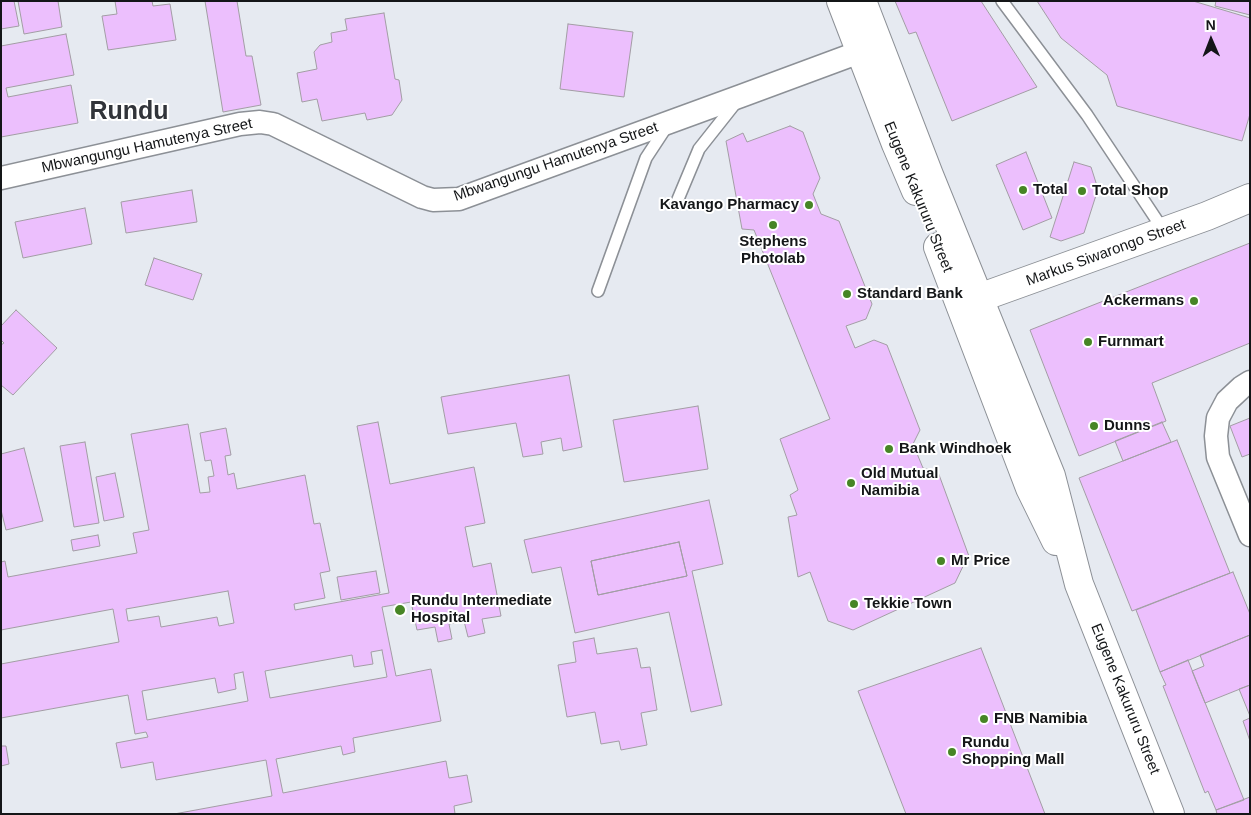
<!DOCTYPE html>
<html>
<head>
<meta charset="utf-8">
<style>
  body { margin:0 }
  #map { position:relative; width:1251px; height:815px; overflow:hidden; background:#e6eaf1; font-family:Arial,sans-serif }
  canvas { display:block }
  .frame { position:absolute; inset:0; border:2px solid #141618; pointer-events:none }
  .north { position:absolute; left:1186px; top:15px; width:50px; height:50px; -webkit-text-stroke:4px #fff; paint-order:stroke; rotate:359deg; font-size:14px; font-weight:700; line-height:20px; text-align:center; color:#141618 }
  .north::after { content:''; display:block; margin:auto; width:18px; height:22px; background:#141618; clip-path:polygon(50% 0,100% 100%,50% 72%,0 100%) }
</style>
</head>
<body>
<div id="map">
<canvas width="1251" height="815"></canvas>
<div class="frame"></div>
<div class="north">N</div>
</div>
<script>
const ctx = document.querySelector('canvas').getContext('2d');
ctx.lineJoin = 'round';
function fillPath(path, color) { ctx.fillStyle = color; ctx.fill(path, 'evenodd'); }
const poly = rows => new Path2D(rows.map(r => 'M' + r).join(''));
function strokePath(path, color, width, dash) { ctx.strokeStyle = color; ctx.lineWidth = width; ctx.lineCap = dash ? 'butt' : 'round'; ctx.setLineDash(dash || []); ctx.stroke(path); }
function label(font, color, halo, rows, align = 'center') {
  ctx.font = font + ' Arial,sans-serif'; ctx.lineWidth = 4; ctx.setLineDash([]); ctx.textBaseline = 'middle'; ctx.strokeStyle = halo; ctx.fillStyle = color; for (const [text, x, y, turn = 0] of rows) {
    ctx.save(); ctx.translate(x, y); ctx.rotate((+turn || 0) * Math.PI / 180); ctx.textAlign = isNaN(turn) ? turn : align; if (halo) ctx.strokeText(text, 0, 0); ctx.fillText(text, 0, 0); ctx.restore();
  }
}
const building = poly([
  [1,1,14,1,19,26,1,29,1,1],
  [18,1,58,1,62,27,24,34,18,1],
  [115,1,152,1,153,6,170,4,176,40,108,50,102,16,117,14,115,1],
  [205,1,237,1,246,56,252,56,261,105,223,112,205,1],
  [895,1,981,1,1037,87,952,121,916,32,909,34,895,1],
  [1037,1,1193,1,1250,18,1250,114,1242,141,1117,106,1107,75,1061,38,1037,1],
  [1216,1,1250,1,1250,15,1215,6,1216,1],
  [384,13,395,79,399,80,402,100,392,115,367,120,365,113,322,121,317,99,302,102,297,73,317,69,314,52,320,45,332,42,331,33,347,30,345,19,384,13],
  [568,24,633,32,624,97,560,89,568,24],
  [66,34,74,75,6,88,8,97,71,85,78,123,1,137,1,46,66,34],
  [790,126,803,132,820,178,813,194,821,214,839,221,872,304,866,319,846,326,855,348,874,340,887,345,920,430,913,444,923,468,938,472,970,559,966,560,955,583,853,630,828,621,810,572,798,577,788,517,797,515,790,495,798,490,780,439,830,419,754,230,742,229,726,141,743,133,747,142,790,126],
  [1026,152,1052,218,1023,230,996,165,1026,152],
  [1074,162,1091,167,1098,189,1084,233,1061,241,1050,237,1074,162],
  [192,190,197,222,126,233,121,202,192,190],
  [85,208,92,244,23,258,15,222,85,208],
  [1250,243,1250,343,1152,383,1166,421,1079,456,1030,330,1250,243],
  [154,258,202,274,193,300,145,285,154,258],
  [16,310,57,348,13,395,1,385,1,345,4,343,1,340,1,326,16,310],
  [569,375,582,447,563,451,561,438,541,442,543,454,523,457,516,423,448,434,441,397,569,375],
  [698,406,708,469,624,482,613,420,698,406],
  [1250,418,1250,454,1242,457,1230,426,1250,418],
  [378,422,390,484,474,467,485,523,465,527,473,567,491,563,501,616,482,619,485,633,468,637,464,621,449,624,452,639,438,642,435,627,417,630,411,602,382,607,396,676,431,669,441,721,353,738,355,752,343,755,341,746,276,759,283,793,446,761,449,778,467,775,472,802,454,806,455,814,174,814,272,796,266,760,156,780,153,762,121,768,116,743,148,737,146,732,135,734,128,695,1,718,1,664,119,642,113,609,1,630,1,562,5,561,8,577,137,553,133,533,149,530,131,434,188,424,200,493,210,492,208,477,214,476,211,460,205,461,200,433,226,428,231,455,225,456,228,475,234,473,237,489,305,475,314,524,320,523,330,571,320,573,325,598,294,604,295,610,389,593,357,426,378,422],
  [228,591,234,623,219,626,217,617,161,627,159,616,128,621,126,609,228,591],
  [382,650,387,677,270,698,265,671,352,655,354,667,373,664,371,652,382,650],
  [243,672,248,701,147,720,142,691,215,678,218,693,236,689,234,674,243,672],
  [1162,422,1171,442,1123,461,1115,441,1162,422],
  [1177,440,1230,573,1132,611,1079,478,1177,440],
  [85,442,99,523,74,527,60,446,85,442],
  [24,448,43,521,6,530,1,510,1,454,24,448],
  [115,473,124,517,104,521,96,477,115,473],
  [709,500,723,564,692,571,722,705,691,712,669,612,575,633,561,567,532,573,524,540,709,500],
  [679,542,687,576,598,595,591,561,679,542],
  [98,535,100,546,73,551,71,540,98,535],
  [679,542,687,576,598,595,591,561,679,542],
  [376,571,380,593,341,600,337,577,376,571],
  [1233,572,1250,614,1250,635,1160,672,1136,610,1233,572],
  [1250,635,1250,685,1205,703,1192,671,1204,666,1200,655,1250,635],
  [594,638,597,654,637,648,641,668,650,667,657,710,641,713,647,745,621,750,619,741,601,744,595,712,567,717,558,665,576,662,573,642,594,638],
  [981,648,1045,814,906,814,858,691,981,648],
  [1188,660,1244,800,1216,810,1208,791,1205,793,1163,686,1166,685,1160,672,1188,660],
  [1250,685,1250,716,1239,689,1250,685],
  [1250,718,1250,741,1243,721,1250,718],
  [1,746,6,746,9,764,1,766,1,746],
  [1250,797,1250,814,1217,814,1216,810,1250,797]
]);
const service = poly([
  [1002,1,1087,115,1164,231],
  [676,204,699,149,737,101],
  [598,291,646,158,667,126]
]);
const minor = poly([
  [1,178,240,124,260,122,273,124,422,197,433,200,459,199,741,96,876,46],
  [1250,382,1242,387,1227,401,1218,418,1216,436,1218,457,1250,535]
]);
const tertiary = poly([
  [961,306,979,298,1207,216,1250,198]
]);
const secondary = poly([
  [841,1,896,144,916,191],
  [862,1,929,175,1051,476,1079,584,1170,814],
  [938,247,1030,488,1056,541]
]);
const markers = [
  [1023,190,5,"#468525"],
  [1082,191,5,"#468525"],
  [809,205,5,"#468525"],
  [773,225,5,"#468525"],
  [847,294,5,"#468525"],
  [1194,301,5,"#468525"],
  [1088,342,5,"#468525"],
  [1094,426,5,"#468525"],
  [889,449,5,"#468525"],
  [851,483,5,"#468525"],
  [941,561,5,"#468525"],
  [854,604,5,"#468525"],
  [400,610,6,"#468525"],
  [984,719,5,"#468525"],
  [952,752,5,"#468525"]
];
const streetNames = [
  ["Mbwangungu Hamutenya Street",147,146,-12],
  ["Mbwangungu Hamutenya Street",556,162,-19],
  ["Eugene Kakururu Street",918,197,68],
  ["Markus Siwarongo Street",1106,253,-20],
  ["Eugene Kakururu Street",1125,699,68]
];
const poiNames = [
  ["Total",1033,190],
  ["Total Shop",1092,191],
  ["Kavango Pharmacy",799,205,"right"],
  ["Stephens",773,242,"center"],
  ["Photolab",773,259,"center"],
  ["Standard Bank",857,294],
  ["Ackermans",1184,301,"right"],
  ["Furnmart",1098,342],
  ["Dunns",1104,426],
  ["Bank Windhoek",899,449],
  ["Old Mutual",861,474],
  ["Namibia",861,491],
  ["Mr Price",951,561],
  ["Rundu Intermediate",411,601],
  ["Hospital",411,618],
  ["Tekkie Town",864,604],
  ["FNB Namibia",994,719],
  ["Rundu",962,743],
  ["Shopping Mall",962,760]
];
const townNames = [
  ["Rundu",129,112]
];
fillPath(building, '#ecbffd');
strokePath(building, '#a29da4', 1);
strokePath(service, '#8c9096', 14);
strokePath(minor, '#8c9096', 25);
strokePath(tertiary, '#8c9096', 30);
strokePath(secondary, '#8c9096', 30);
strokePath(service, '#fff', 11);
strokePath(minor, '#fff', 22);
strokePath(tertiary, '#fff', 28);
strokePath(secondary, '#fff', 28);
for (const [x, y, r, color] of markers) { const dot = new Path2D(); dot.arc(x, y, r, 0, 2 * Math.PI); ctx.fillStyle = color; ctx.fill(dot); strokePath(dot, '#fff', 2); }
label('15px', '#141618', '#fff', streetNames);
label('bold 15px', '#141618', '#fff', poiNames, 'left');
label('bold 25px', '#31343a', '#fff', townNames);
</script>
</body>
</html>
